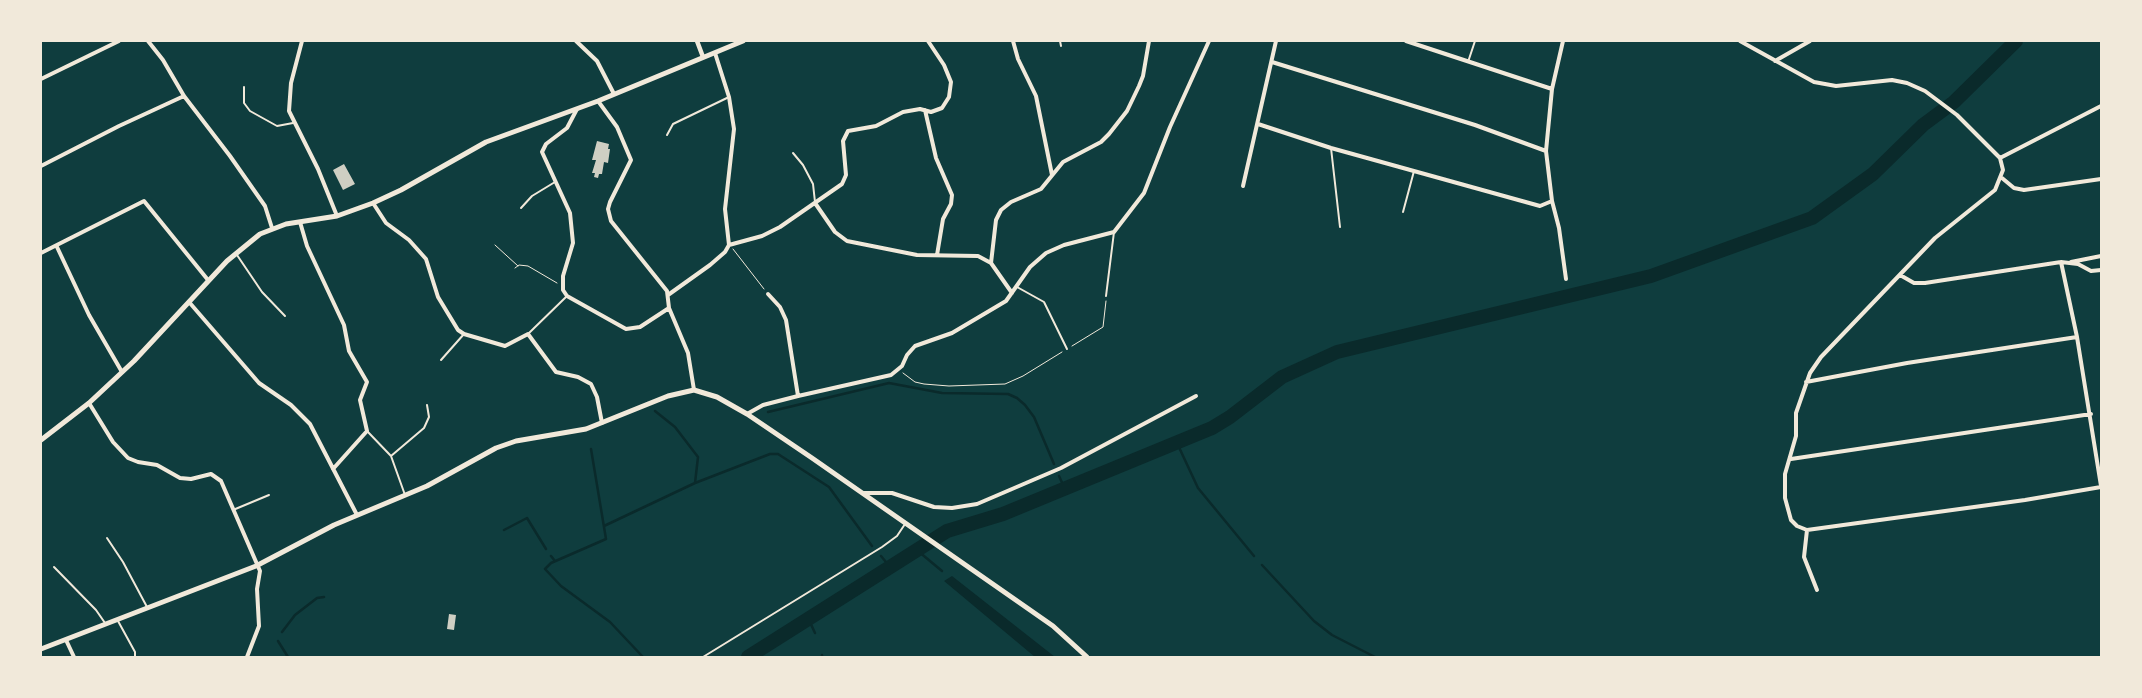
<!DOCTYPE html>
<html>
<head>
<meta charset="utf-8">
<style>
  body { margin:0 }
  #map { position:relative; width:2142px; height:698px; overflow:hidden; background:#0f3d3e; font-family:"DM Sans",sans-serif }
  canvas { display:block }
  .frame { position:absolute; inset:0; border:42px solid #f1e9da; pointer-events:none }
</style>
</head>
<body>
<div id="map">
<canvas width="2142" height="698"></canvas>
<div class="frame"></div>
</div>
<script>
const ctx = document.querySelector('canvas').getContext('2d');
ctx.lineJoin = 'round';
function fillPath(path, color) { ctx.fillStyle = color; ctx.fill(path, 'evenodd'); }
const poly = rows => new Path2D(rows.map(r => 'M' + r).join(''));
function strokePath(path, color, width, dash) { ctx.strokeStyle = color; ctx.lineWidth = width; ctx.lineCap = dash ? 'butt' : 'round'; ctx.setLineDash(dash || []); ctx.stroke(path); }
const water = poly([
  [952,576,1055,657,1035,657,944,581]
]);
const stream = poly([
  [768,412,889,383,942,393,1008,394,1017,398,1025,405,1034,417,1054,464],
  [1177,443,1198,488,1254,556],
  [591,449,606,539,551,563,545,569,561,586,610,622,643,657],
  [1059,476,1065,489],
  [695,483,770,454,778,454,829,487,872,546],
  [604,526,695,483,698,457,675,427,655,411],
  [504,530,527,518,546,549],
  [918,551,942,571],
  [551,556,555,561],
  [881,556,891,568],
  [1262,565,1314,621,1332,635,1375,657],
  [809,620,815,633],
  [282,632,295,615,317,598,324,597],
  [278,641,288,657],
  [822,655,822,657]
]);
const river = poly([
  [748,657,947,531,1003,514,1212,428,1230,417,1282,377,1337,352,1651,276,1812,218,1873,174,1923,125,1954,102,2016,41]
]);
const building = poly([
  [597,141,609,144,608,149,610,149,608,163,604,162,602,174,599,174,598,178,594,177,595,173,592,173,596,160,592,160],
  [344,164,355,184,343,190,333,170],
  [449,614,456,615,454,630,447,629]
]);
const path = poly([
  [495,245,518,266],
  [733,249,764,289],
  [515,268,519,265,528,266,557,283],
  [1072,346,1103,327,1106,301],
  [903,373,915,382,924,384,949,386,1005,384,1023,376,1062,352]
]);
const service = poly([
  [1060,41,1061,46],
  [1468,62,1475,41],
  [244,87,244,103,250,111,277,126,293,123],
  [667,135,673,124,729,97],
  [1331,148,1340,227],
  [793,153,803,165,813,184,815,202],
  [521,208,532,196,555,182],
  [1403,212,1414,171],
  [237,255,262,292,285,316],
  [1017,287,1044,302,1067,349],
  [1106,296,1114,232],
  [528,334,567,296],
  [441,360,464,334],
  [367,431,391,456,405,495],
  [391,456,424,428,429,417,427,405],
  [233,510,269,495],
  [107,538,123,562,147,607],
  [54,567,96,610,105,623],
  [118,621,135,652,135,657],
  [703,657,882,547,897,536,905,524]
]);
const minor = poly([
  [148,41,163,60,184,96,230,156,265,206,272,228],
  [302,41,291,83,289,111,318,169,337,216],
  [576,41,597,61,614,94],
  [1013,41,1018,59,1036,96,1052,175],
  [1406,41,1552,89],
  [1563,41,1552,89,1546,151,1552,201,1559,228,1566,279],
  [1740,41,1814,82,1836,86,1892,80,1907,83,1925,91,1957,115,2000,158,2003,170,1995,190,1935,238,1821,357,1810,373,1796,413,1796,436,1785,474,1785,498,1791,520,1797,526,1807,530,2025,500,2101,487],
  [1775,61,1810,41],
  [1272,62,1475,125,1546,151],
  [41,79,119,41],
  [598,101,617,127,631,160,610,202,608,209,611,221,667,291,669,308,688,353,694,390],
  [577,109,567,128,546,144,542,152,570,213,573,243,563,276,563,290,567,296,626,329,640,327,669,308],
  [925,110,936,158,952,195,951,204,943,219,937,255],
  [1258,124,1331,148,1540,206,1552,201],
  [2000,158,2101,106],
  [41,166,119,126,184,96],
  [2002,178,2014,188,2024,190,2101,179],
  [1243,186,1276,41],
  [373,203,386,223,409,240,426,259,438,297,458,330,464,334,505,346,528,334,556,372,578,377,591,384,597,397,602,423],
  [815,203,835,232,847,241,917,255,978,256,991,263,1012,293],
  [300,222,307,246,344,325,349,351,367,382,360,400,367,431,333,469],
  [729,245,762,236,780,227,842,184,846,175,843,141,848,131,876,126,903,112,920,109,931,112,942,108,949,97,951,82,944,65,928,41],
  [57,247,89,315,122,372],
  [41,253,144,201,208,280],
  [2061,262,2077,337,2101,486],
  [2071,262,2101,256],
  [991,263,996,220,1001,210,1011,202,1041,189,1063,162,1101,142,1109,134,1127,111,1139,86,1143,76,1149,41],
  [1900,275,1914,283,1925,283,2061,262,2078,264,2091,271,2101,270],
  [768,294,780,307,786,320,798,396],
  [668,295,710,265,725,252,729,245,725,209,734,129,729,97,715,53],
  [189,302,259,383,291,405,310,424,357,515],
  [1806,382,1907,363,2077,337],
  [89,403,113,442,128,458,138,462,157,465,180,478,191,479,211,474,221,481,260,571,257,589,259,626,247,657],
  [747,414,763,405,798,396,891,375,902,366,907,355,915,346,952,333,1006,301,1030,267,1046,253,1064,245,1114,232,1144,193,1170,127,1209,41],
  [1791,459,2091,414],
  [863,493,892,493,934,507,952,508,977,504,1061,468,1196,396],
  [1807,530,1804,557,1817,590],
  [66,640,74,657]
]);
const tertiary = poly([
  [697,41,703,57]
]);
const secondary = poly([
  [41,440,89,403,134,361,227,261,260,234,286,224,337,216,373,203,401,190,486,142,598,101,743,41],
  [41,649,256,566,334,525,427,486,496,448,516,441,586,429,668,396,694,390,717,397,747,414,812,458,1053,626,1087,657]
]);
fillPath(water, '#0a2a2b');
strokePath(stream, '#0a2a2b', 2.5);
strokePath(river, '#0a2a2b', 14);
fillPath(building, '#cfcfc3');
strokePath(path, '#f1e9da', 1);
strokePath(service, '#f1e9da', 2);
strokePath(minor, '#f1e9da', 4);
strokePath(tertiary, '#f1e9da', 4.5);
strokePath(secondary, '#f1e9da', 5);
</script>
</body>
</html>
